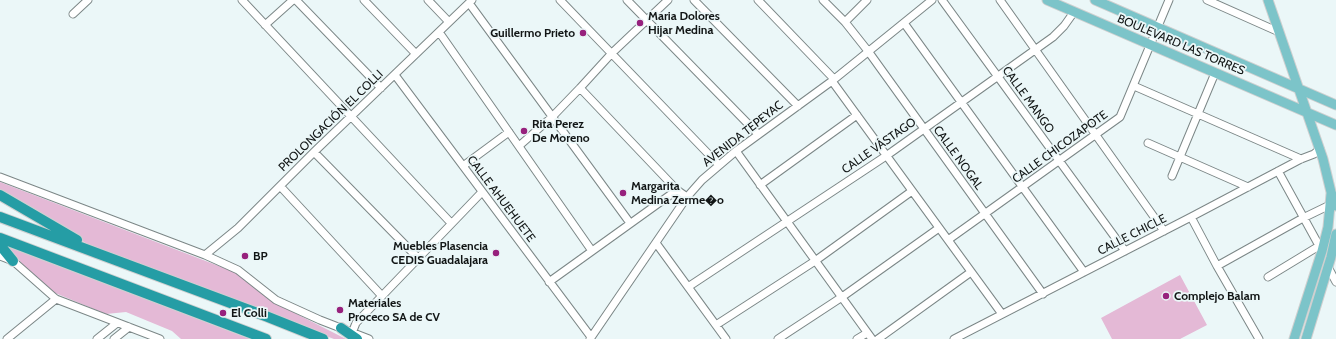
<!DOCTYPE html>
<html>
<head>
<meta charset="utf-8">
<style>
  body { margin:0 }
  canvas { display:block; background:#ebf7f8 }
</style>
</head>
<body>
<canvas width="1336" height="339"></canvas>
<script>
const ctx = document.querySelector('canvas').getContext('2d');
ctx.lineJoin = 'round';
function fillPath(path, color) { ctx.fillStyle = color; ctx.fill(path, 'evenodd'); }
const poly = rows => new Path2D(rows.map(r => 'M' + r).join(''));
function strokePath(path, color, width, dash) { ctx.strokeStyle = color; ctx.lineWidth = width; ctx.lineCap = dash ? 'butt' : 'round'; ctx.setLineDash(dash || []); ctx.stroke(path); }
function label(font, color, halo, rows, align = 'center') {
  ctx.font = font + ' Cabin,sans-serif'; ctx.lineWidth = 3.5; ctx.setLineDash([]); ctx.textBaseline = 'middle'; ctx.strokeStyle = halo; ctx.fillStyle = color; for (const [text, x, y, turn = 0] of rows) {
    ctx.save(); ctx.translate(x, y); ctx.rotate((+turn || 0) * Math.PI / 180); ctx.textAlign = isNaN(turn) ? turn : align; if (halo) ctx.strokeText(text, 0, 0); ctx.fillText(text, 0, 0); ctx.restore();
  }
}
const green = poly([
  [0,182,237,273,275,303,346,339,334,339,94,248,0,192],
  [8,246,250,339,181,339,172,331,126,312,106,314,55,293,23,265],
  [1180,275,1207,325,1180,339,1112,339,1101,318]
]);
const minor = poly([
  [242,0,451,223],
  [296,0,381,88],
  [364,0,416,54],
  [428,0,449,22],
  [560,0,719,165],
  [627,0,758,134],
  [694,0,798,106],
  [758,0,834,79],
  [823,0,845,22,868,51,1043,294],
  [942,0,1125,251],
  [1000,0,1164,231],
  [1207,0,1279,32],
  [469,3,630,223],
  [73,14,88,0],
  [845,22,867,0],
  [904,23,1084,272],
  [265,25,293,0],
  [439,32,592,251],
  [395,75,591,337],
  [832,81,1002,314],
  [1134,86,1301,159],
  [580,88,677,190],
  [1148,143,1248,187],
  [519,146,553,116,580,88,612,53,668,0],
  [736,151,872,339],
  [314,152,418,258],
  [463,166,509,132],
  [1278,171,1322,251],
  [1172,176,1215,73],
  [0,177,205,255,238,270,276,300,320,320,369,339],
  [760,185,857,115],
  [280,186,382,296],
  [1191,217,1217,266,1259,339],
  [948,240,1120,117,1169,0],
  [656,243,726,339],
  [205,255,238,228,314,152,472,0],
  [0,256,13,261,56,299,160,339],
  [1217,266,1303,218,1334,203],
  [1328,267,1336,282],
  [1268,277,1319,246],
  [549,282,677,190,687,197],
  [688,287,886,156,1053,37,1064,26,1074,12],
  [716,325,815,261,912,191],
  [352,333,356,323,482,192],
  [7,339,56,299],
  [97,339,117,323],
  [114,339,129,327],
  [590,339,687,197,702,180,736,151,832,81,932,0],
  [778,339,842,297,939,228],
  [857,339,867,333],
  [878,339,971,272],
  [954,339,1191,217,1301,159,1314,154,1320,149]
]);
const major = poly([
  [1047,0,1336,125],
  [1095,0,1336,105],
  [1268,0,1323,159,1331,192,1336,206],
  [1294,339,1322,251,1328,227,1331,194],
  [1306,339,1331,257,1336,234]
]);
const highway = poly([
  [0,195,77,240],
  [0,217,268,317,323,339],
  [0,238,266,339],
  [0,245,13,261],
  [341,328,357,339]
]);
const markers = [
  [640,23,4,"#97217d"],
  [583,33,4,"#97217d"],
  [524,131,4,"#97217d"],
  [623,193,4,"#97217d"],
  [496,253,4,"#97217d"],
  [245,256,4,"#97217d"],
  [1166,296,4,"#97217d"],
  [340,310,4,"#97217d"],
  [223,313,4,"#97217d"]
];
const poiNames = [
  ["Maria Dolores",648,16],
  ["Hijar Medina",648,30],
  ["Guillermo Prieto",575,33,"right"],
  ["Rita Perez",532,124],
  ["De Moreno",532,138],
  ["Margarita",631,186],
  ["Medina Zerme�o",631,200],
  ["Muebles Plasencia",488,246,"right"],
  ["CEDIS Guadalajara",488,260,"right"],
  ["BP",253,256],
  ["Complejo Balam",1174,296],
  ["Materiales",348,303],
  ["Proceco SA de CV",348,317],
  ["El Colli",231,313]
];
const streetNames = [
  ["BOULEVARD LAS TORRES",1181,45,23],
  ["CALLE MANGO",1028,100,54],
  ["PROLONGACIÓN EL COLLI",331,121,-44],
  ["AVENIDA TEPEYAC",743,134,-38],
  ["CALLE VÁSTAGO",879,146,-35],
  ["CALLE CHICOZAPOTE",1060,147,-36],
  ["CALLE NOGAL",958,158,54],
  ["CALLE AHUEHUETE",501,199,53],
  ["CALLE CHICLE",1132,235,-27]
];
fillPath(green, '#e4b9d6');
strokePath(minor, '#7c8787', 9);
strokePath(major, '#cfd0d0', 11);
strokePath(highway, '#cfd0d0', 12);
strokePath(minor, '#fff', 7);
strokePath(major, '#7cc4c9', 9);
strokePath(highway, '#259da5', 10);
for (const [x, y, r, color] of markers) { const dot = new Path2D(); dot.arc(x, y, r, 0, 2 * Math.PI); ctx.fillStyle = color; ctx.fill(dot); strokePath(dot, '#ebf7f8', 1.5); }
label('bold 12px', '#111515', '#ebf7f8', poiNames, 'left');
label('12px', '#111515', '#ebf7f8', streetNames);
</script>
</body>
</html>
